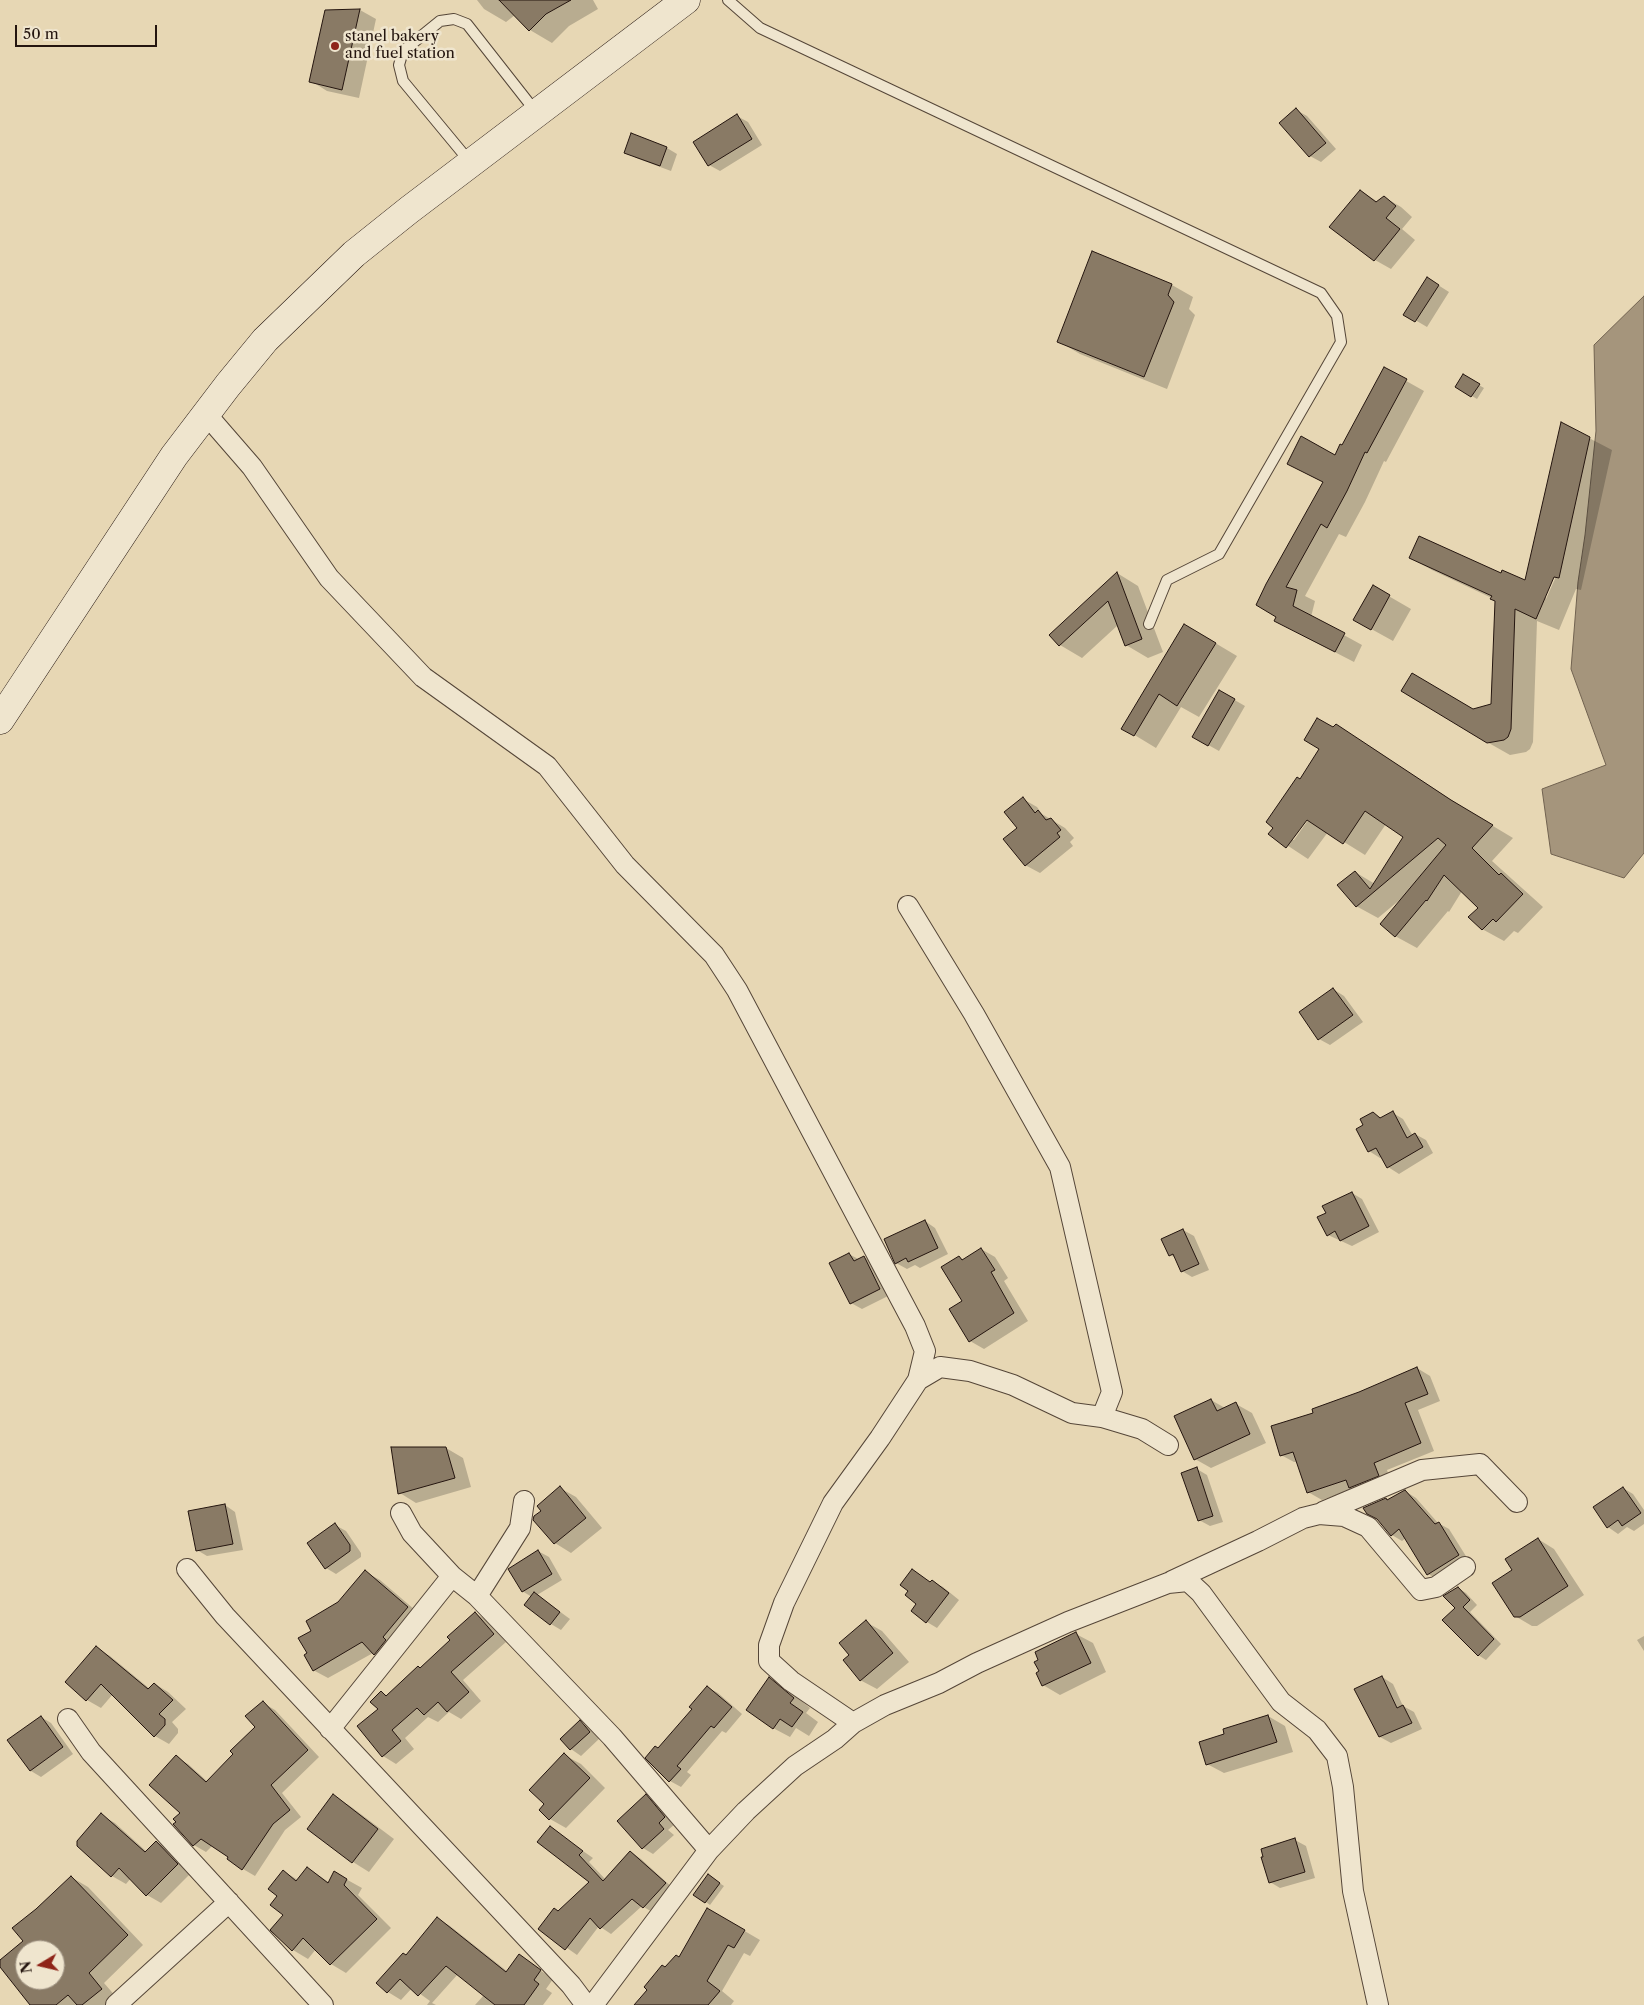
<!DOCTYPE html>
<html>
<head>
<meta charset="utf-8">
<style>
  body { margin:0 }
  #map { position:relative; width:1644px; height:2005px; overflow:hidden; background:#e7d7b4; font-family:"Libre Caslon Text",serif }
  canvas { display:block }
  .north { position:absolute; left:15px; top:1940px; width:50px; height:50px; box-sizing:border-box; background:#efe5ce; border:1px solid #9e9282; border-radius:50%; rotate:261deg; font-size:14px; font-weight:700; line-height:20px; text-align:center; color:#24150f }
  .north::after { content:''; display:block; margin:auto; width:18px; height:22px; background:#8f2418; clip-path:polygon(50% 0,100% 100%,50% 72%,0 100%) }
  .scale { position:absolute; left:15px; top:25px; width:142px; height:22px; box-sizing:border-box; border:2px solid #24150f; border-top:0; padding-left:6px; font-size:15px; line-height:18px; white-space:nowrap; color:#24150f; -webkit-text-stroke:4px #efe5ce; paint-order:stroke }
</style>
</head>
<body>
<div id="map">
<canvas width="1644" height="2005"></canvas>
<div class="north">N</div>
<div class="scale">50 m</div>
</div>
<script>
const ctx = document.querySelector('canvas').getContext('2d');
ctx.lineJoin = 'round';
function fillPath(path, color) { ctx.fillStyle = color; ctx.fill(path, 'evenodd'); }
const poly = rows => new Path2D(rows.map(r => 'M' + r).join(''));
function strokePath(path, color, width, dash) { ctx.strokeStyle = color; ctx.lineWidth = width; ctx.lineCap = dash ? 'butt' : 'round'; ctx.setLineDash(dash || []); ctx.stroke(path); }
function label(font, color, halo, rows, align = 'center') {
  ctx.font = font + ' "Libre Caslon Text",serif'; ctx.lineWidth = 5; ctx.setLineDash([]); ctx.textBaseline = 'middle'; ctx.strokeStyle = halo; ctx.fillStyle = color; for (const [text, x, y, turn = 0] of rows) {
    ctx.save(); ctx.translate(x, y); ctx.rotate((+turn || 0) * Math.PI / 180); ctx.textAlign = isNaN(turn) ? turn : align; if (halo) ctx.strokeText(text, 0, 0); ctx.fillText(text, 0, 0); ctx.restore();
  }
}
const water = poly([
  [1644,296,1644,853,1624,878,1551,854,1542,789,1606,765,1571,669,1578,582,1585,535,1596,431,1594,345,1644,296]
]);
const shadow = poly([
  [477,0,593,0,598,9,569,26,552,43,530,30,515,15,506,22,484,9],
  [360,10,376,19,359,98,327,91,311,81,326,12],
  [1296,110,1307,116,1336,149,1321,162,1310,156,1281,123],
  [737,116,748,122,762,145,720,171,709,165],
  [667,148,677,154,671,171,636,158,626,152],
  [1361,191,1378,202,1384,197,1401,207,1412,217,1402,229,1415,240,1391,269,1375,260],
  [1172,285,1193,297,1189,309,1195,315,1167,389,1080,354,1058,341],
  [1438,285,1449,292,1427,327,1405,314],
  [1385,369,1424,391,1386,462,1384,461,1365,502,1346,537,1339,534,1305,596,1315,601,1311,617,1362,645,1354,662,1294,631,1278,616,1258,605,1324,483,1307,474,1335,456,1343,447],
  [1463,376,1484,388,1477,399,1457,387],
  [1589,438,1612,450,1581,590,1576,589,1559,630,1537,621,1533,742,1530,749,1526,752,1510,755,1487,742,1473,711,1492,705,1496,600,1432,570,1410,558,1502,575,1525,582],
  [1556,571,1558,572,1546,599,1546,592],
  [1117,573,1138,586,1163,652,1148,658,1126,645,1118,625,1082,658,1060,645,1050,635],
  [1373,587,1411,609,1393,641,1355,620],
  [1185,625,1237,656,1199,717,1181,707,1156,748,1123,728],
  [1219,691,1245,706,1219,751,1194,737],
  [1336,725,1473,814,1513,838,1492,861,1543,907,1518,933,1514,931,1504,941,1482,929,1480,908,1462,891,1449,912,1448,911,1417,948,1395,936,1402,898,1378,918,1356,906,1355,872,1375,884,1405,837,1386,824,1365,855,1328,832,1308,859,1270,834,1301,780],
  [1309,814,1311,816,1294,840,1291,840],
  [1023,799,1037,807,1042,814,1065,828,1074,838,1070,842,1073,846,1040,873,1025,865,1019,828],
  [1333,989,1344,996,1363,1022,1330,1045,1319,1039],
  [1373,1113,1382,1118,1393,1113,1403,1119,1413,1136,1415,1134,1426,1140,1433,1153,1399,1174,1388,1167,1382,1156,1380,1158,1369,1151,1365,1125],
  [1352,1193,1362,1199,1379,1232,1352,1246,1328,1235,1327,1214],
  [925,1221,935,1228,948,1254,920,1268,915,1265,907,1269,896,1263],
  [1183,1230,1194,1236,1209,1270,1192,1277,1182,1271,1176,1258,1170,1255],
  [981,1249,995,1257,1008,1278,1004,1281,1028,1321,984,1349,970,1341,959,1257,964,1260],
  [849,1254,860,1260,864,1257,875,1264,890,1295,862,1309,851,1303],
  [1417,1368,1430,1376,1440,1401,1418,1410,1434,1451,1387,1470,1391,1483,1353,1489,1322,1500,1308,1492,1298,1462,1294,1462,1281,1455,1360,1393],
  [1211,1400,1225,1408,1236,1404,1252,1413,1266,1443,1211,1468,1195,1459],
  [446,1448,463,1458,471,1487,416,1503,400,1493],
  [1197,1469,1207,1475,1223,1522,1210,1526,1199,1520],
  [560,1488,576,1497,602,1528,571,1553,555,1543,542,1511],
  [1623,1488,1633,1494,1644,1510,1644,1524,1634,1531,1627,1527,1618,1534,1608,1527],
  [1405,1491,1416,1498,1438,1523,1449,1529,1469,1561,1439,1580,1428,1574,1406,1538,1402,1541,1392,1535,1388,1501],
  [225,1505,235,1512,243,1550,207,1556,197,1550],
  [335,1525,346,1531,361,1553,361,1557,336,1574,326,1568],
  [1538,1539,1554,1549,1584,1595,1537,1626,1532,1626,1515,1616,1513,1570],
  [538,1551,549,1557,562,1580,537,1595,570,1619,561,1630,551,1624,532,1597,522,1591],
  [913,1570,931,1583,932,1581,943,1587,959,1600,937,1628,927,1622,910,1591],
  [365,1572,380,1580,422,1616,389,1663,373,1653,328,1678,313,1670,309,1654,339,1603],
  [1458,1588,1466,1593,1477,1605,1470,1612,1501,1644,1486,1660,1478,1655,1457,1608],
  [475,1613,488,1621,506,1642,463,1680,481,1701,461,1719,449,1712,438,1722,428,1717,405,1738,414,1749,396,1764,383,1756,358,1727,380,1709,381,1692,388,1696,420,1669,452,1641],
  [866,1622,882,1631,909,1662,877,1689,860,1680,851,1655],
  [1076,1634,1093,1643,1106,1672,1060,1695,1043,1685,1040,1661],
  [1644,1636,1644,1651,1637,1640],
  [97,1648,110,1656,150,1689,155,1684,168,1692,186,1709,172,1722,178,1729,178,1733,169,1744,155,1736,113,1694,101,1708,87,1700,67,1682],
  [1382,1677,1393,1684,1403,1706,1414,1712,1422,1729,1391,1743,1380,1737],
  [770,1679,786,1688,810,1708,806,1713,818,1722,809,1736,796,1728,790,1737,773,1728],
  [707,1687,718,1693,742,1714,726,1733,722,1731,687,1772,691,1775,681,1787,670,1781,659,1749,693,1709],
  [263,1703,275,1710,319,1757,282,1793,301,1817,285,1830,255,1876,243,1869,230,1857,213,1845,206,1852,194,1845,175,1824,182,1813,176,1757,188,1764,208,1782,257,1727],
  [1268,1716,1285,1726,1293,1752,1224,1773,1207,1764,1226,1735],
  [41,1717,51,1723,73,1754,41,1777,31,1771,9,1740],
  [580,1722,590,1728,600,1738,581,1756,571,1749,561,1739],
  [564,1755,581,1764,605,1788,566,1828,550,1819,546,1804],
  [334,1796,350,1806,394,1839,369,1872,353,1862,309,1829],
  [646,1796,656,1802,675,1824,668,1830,674,1835,653,1854,643,1848],
  [101,1815,115,1823,147,1852,157,1842,170,1850,191,1873,161,1903,147,1895,131,1878,126,1884,112,1876],
  [550,1828,593,1858,589,1862,606,1880,631,1852,641,1859,675,1890,654,1913,642,1906,611,1934,599,1926,577,1955,540,1929,591,1882],
  [1295,1840,1306,1846,1315,1878,1280,1888,1270,1882],
  [308,1868,330,1883,335,1873,362,1888,358,1895,391,1928,346,1973,331,1964,316,1949,308,1959,293,1950,279,1896,283,1871,298,1880],
  [71,1877,88,1887,143,1945,104,1983,117,1998,109,2005,32,2005,0,1965,0,1961,25,1941,37,1910],
  [25,1950,55,1950,55,1980,25,1980],
  [713,1879,724,1886,710,1905,695,1894],
  [707,1909,760,1940,750,1956,744,1953,722,1991,734,2001,731,2005,645,2005,666,1968,680,1958],
  [437,1918,450,1926,508,1972,519,1956,553,1979,546,1989,552,1993,543,2005,475,2005,484,1995,458,1974,432,2003,436,2005,427,2005,430,2001,412,1988,401,2000,388,1992,378,1983,407,1956]
]);
const building = poly([
  [499,0,571,0,546,14,529,31,499,0],
  [360,9,342,90,309,82,325,10,360,9],
  [1296,108,1326,143,1309,157,1279,123,1296,108],
  [737,114,752,139,708,166,693,142,737,114],
  [631,133,667,147,660,166,624,153,631,133],
  [1360,190,1376,202,1384,196,1396,206,1386,218,1400,229,1374,261,1329,227,1360,190],
  [1092,251,1172,284,1168,295,1174,302,1144,377,1057,342,1092,251],
  [1427,277,1439,285,1415,322,1403,315,1427,277],
  [1384,367,1407,379,1367,453,1365,452,1347,491,1327,528,1321,524,1286,587,1297,590,1293,606,1345,633,1335,652,1274,621,1276,617,1256,605,1266,584,1323,482,1287,464,1301,436,1335,455,1340,444,1342,445,1384,367],
  [1463,374,1480,384,1471,397,1455,387,1463,374],
  [1561,422,1590,437,1559,578,1554,577,1536,619,1515,609,1511,729,1508,737,1504,740,1487,743,1401,691,1412,673,1473,709,1491,704,1495,601,1490,599,1492,596,1409,558,1419,536,1501,573,1502,570,1525,580,1561,422],
  [1117,572,1142,639,1125,646,1108,601,1059,646,1049,635,1117,572],
  [1373,585,1390,595,1371,630,1353,620,1373,585],
  [1184,624,1216,643,1177,706,1159,694,1134,736,1121,729,1184,624],
  [1219,690,1235,699,1208,746,1192,737,1219,690],
  [1317,718,1333,727,1336,724,1451,800,1493,825,1472,848,1499,875,1501,873,1523,894,1496,922,1493,919,1482,930,1468,917,1478,908,1444,875,1427,901,1426,900,1395,937,1380,924,1446,845,1438,838,1356,907,1337,885,1355,871,1370,889,1403,837,1365,811,1343,844,1307,820,1286,848,1268,834,1273,828,1266,822,1297,777,1300,779,1319,749,1304,740,1317,718],
  [1023,797,1035,813,1038,810,1046,820,1051,818,1061,830,1057,833,1060,837,1025,866,1003,839,1017,828,1004,812,1023,797],
  [1333,988,1353,1015,1318,1040,1299,1012,1333,988],
  [1393,1111,1407,1138,1415,1133,1423,1147,1387,1168,1376,1148,1368,1152,1356,1129,1363,1125,1360,1119,1373,1112,1380,1118,1393,1111],
  [1352,1192,1369,1226,1340,1241,1335,1231,1327,1236,1317,1217,1326,1213,1322,1206,1352,1192],
  [925,1220,938,1248,908,1262,906,1258,895,1264,884,1239,925,1220],
  [1183,1229,1199,1264,1181,1272,1173,1254,1169,1256,1161,1239,1183,1229],
  [981,1248,995,1270,991,1272,1014,1313,969,1342,949,1309,962,1301,941,1267,959,1256,962,1260,981,1248],
  [849,1253,854,1261,864,1256,880,1289,850,1304,829,1263,849,1253],
  [1417,1367,1428,1394,1405,1403,1421,1443,1374,1463,1379,1476,1349,1488,1346,1480,1307,1493,1293,1452,1280,1456,1271,1426,1313,1413,1312,1409,1359,1392,1417,1367],
  [1211,1399,1217,1411,1236,1402,1250,1434,1194,1460,1174,1416,1211,1399],
  [391,1447,446,1447,455,1478,398,1494,391,1447],
  [1197,1467,1213,1516,1198,1521,1181,1473,1197,1467],
  [560,1486,586,1518,554,1544,533,1520,534,1516,541,1511,537,1506,560,1486],
  [1623,1487,1641,1513,1622,1526,1618,1520,1607,1528,1593,1507,1623,1487],
  [1405,1490,1435,1524,1439,1522,1459,1555,1427,1575,1399,1529,1391,1536,1377,1519,1367,1514,1363,1508,1386,1498,1387,1500,1405,1490],
  [225,1504,233,1544,196,1551,188,1511,225,1504],
  [335,1523,350,1545,350,1551,325,1569,307,1543,335,1523],
  [1538,1538,1568,1586,1520,1617,1514,1617,1492,1583,1512,1570,1505,1559,1538,1538],
  [538,1550,552,1574,522,1592,508,1569,538,1550],
  [912,1569,930,1582,932,1580,949,1593,926,1623,911,1611,916,1604,905,1595,908,1591,900,1585,912,1569],
  [365,1570,408,1607,383,1637,386,1640,374,1655,362,1642,313,1671,304,1655,307,1653,298,1638,311,1631,306,1621,338,1602,365,1570],
  [1458,1587,1470,1600,1463,1607,1494,1639,1478,1656,1442,1620,1455,1608,1443,1596,1458,1587],
  [534,1592,560,1612,550,1625,524,1605,534,1592],
  [475,1612,494,1634,451,1672,469,1692,447,1712,438,1702,424,1715,417,1708,392,1730,401,1741,382,1757,357,1726,378,1709,370,1702,381,1691,386,1696,418,1666,420,1668,450,1640,447,1637,475,1612],
  [866,1620,893,1653,860,1681,843,1660,849,1655,839,1643,866,1620],
  [1076,1632,1091,1663,1042,1686,1036,1673,1039,1671,1034,1662,1038,1660,1035,1652,1076,1632],
  [96,1646,148,1689,154,1683,173,1700,159,1714,165,1719,165,1725,154,1737,101,1684,86,1701,65,1682,96,1646],
  [1382,1676,1397,1708,1403,1705,1412,1723,1379,1737,1354,1689,1382,1676],
  [769,1677,794,1698,790,1703,803,1712,792,1727,780,1719,773,1729,746,1710,769,1677],
  [707,1686,732,1707,714,1728,711,1726,677,1766,681,1769,669,1782,645,1758,655,1746,658,1748,692,1709,689,1707,707,1686],
  [263,1701,308,1750,271,1785,290,1810,273,1824,242,1870,227,1859,228,1857,201,1839,193,1846,173,1824,176,1822,173,1819,180,1813,149,1785,176,1755,206,1782,233,1754,230,1751,255,1727,245,1716,263,1701],
  [1268,1715,1277,1742,1206,1765,1199,1742,1224,1734,1223,1729,1268,1715],
  [41,1716,63,1747,30,1771,7,1740,41,1716],
  [580,1720,590,1732,570,1750,560,1739,580,1720],
  [564,1753,590,1778,549,1820,539,1810,544,1804,529,1790,564,1753],
  [333,1794,378,1829,352,1863,307,1829,333,1794],
  [646,1794,665,1817,659,1823,664,1829,642,1849,617,1821,646,1794],
  [101,1813,145,1852,156,1841,178,1864,146,1896,119,1868,111,1877,77,1846,77,1841,101,1813],
  [550,1826,583,1851,579,1855,603,1881,630,1851,666,1883,643,1908,632,1899,600,1929,590,1918,565,1950,538,1929,554,1908,558,1911,589,1882,537,1842,550,1826],
  [1295,1838,1305,1872,1269,1883,1261,1857,1263,1857,1261,1849,1295,1838],
  [307,1867,328,1883,334,1871,347,1879,344,1885,377,1919,330,1965,303,1938,292,1951,270,1930,283,1915,270,1905,277,1896,268,1889,283,1870,296,1881,307,1867],
  [708,1874,720,1883,705,1903,693,1895,708,1874],
  [71,1876,128,1935,89,1973,102,1989,82,2005,77,2005,68,1995,56,2005,30,2005,0,1967,0,1960,23,1941,12,1928,36,1909,71,1876],
  [25,1950,55,1950,55,1980,25,1980,25,1950],
  [707,1908,745,1930,734,1948,728,1945,707,1981,720,1991,708,2005,634,2005,647,1990,644,1987,662,1965,665,1967,676,1955,679,1957,707,1908],
  [437,1917,506,1972,519,1954,541,1970,534,1980,539,1984,524,2005,495,2005,446,1966,418,1996,400,1979,387,1993,376,1983,403,1953,406,1955,437,1917]
]);
const lane = poly([
  [728,0,760,28,1321,293,1337,316,1341,342,1219,554,1167,580,1149,624],
  [470,162,403,81,399,65,403,51,440,21,454,19,467,24,536,112]
]);
const street = poly([
  [206,414,252,467,329,578,423,677,547,766,625,865,714,955,737,990,915,1326,925,1351,918,1380],
  [908,906,974,1014,1060,1167,1112,1392,1102,1417],
  [1323,1512,1422,1470,1480,1464,1517,1502],
  [401,1513,412,1533,452,1576,477,1596,612,1737,709,1850],
  [187,1569,225,1616,571,1985,586,2005],
  [1172,1581,1258,1541,1303,1518,1319,1514,1344,1516,1368,1527,1421,1590,1436,1587,1465,1567],
  [477,1596,520,1528,524,1501],
  [68,1719,91,1752,323,2005],
  [853,1723,791,1681,769,1661,769,1645,784,1603,833,1503,880,1438,918,1380,940,1367,970,1371,1013,1385,1072,1413,1102,1417,1142,1429,1168,1445],
  [330,1729,452,1576],
  [116,2005,229,1902],
  [593,2005,709,1850,746,1811,795,1766,835,1739,853,1723,885,1705,939,1683,977,1663,1068,1622,1168,1583,1188,1581,1201,1593,1281,1702,1317,1730,1337,1756,1343,1787,1353,1891,1378,2005]
]);
const secondary = poly([
  [0,720,174,456,228,385,265,340,354,254,409,210,686,0]
]);
const markers = [
  [335,46,5,"#8f2418"]
];
const poiNames = [
  ["stanel bakery",345,37],
  ["and fuel station",345,54]
];
fillPath(water, '#a5957c');
strokePath(water, '#716250', 1);
fillPath(shadow, '#0003');
fillPath(building, '#897a65');
strokePath(building, '#24150f', 1);
strokePath(lane, '#554638', 12);
strokePath(street, '#554638', 22);
strokePath(secondary, '#24150f', 29);
strokePath(lane, '#efe5ce', 10);
strokePath(street, '#efe5ce', 20);
strokePath(secondary, '#efe5ce', 28);
for (const [x, y, r, color] of markers) { const dot = new Path2D(); dot.arc(x, y, r, 0, 2 * Math.PI); ctx.fillStyle = color; ctx.fill(dot); strokePath(dot, '#efe5ce', 2); }
label('15px', '#24150f', '#efe5ce', poiNames, 'left');
</script>
</body>
</html>
